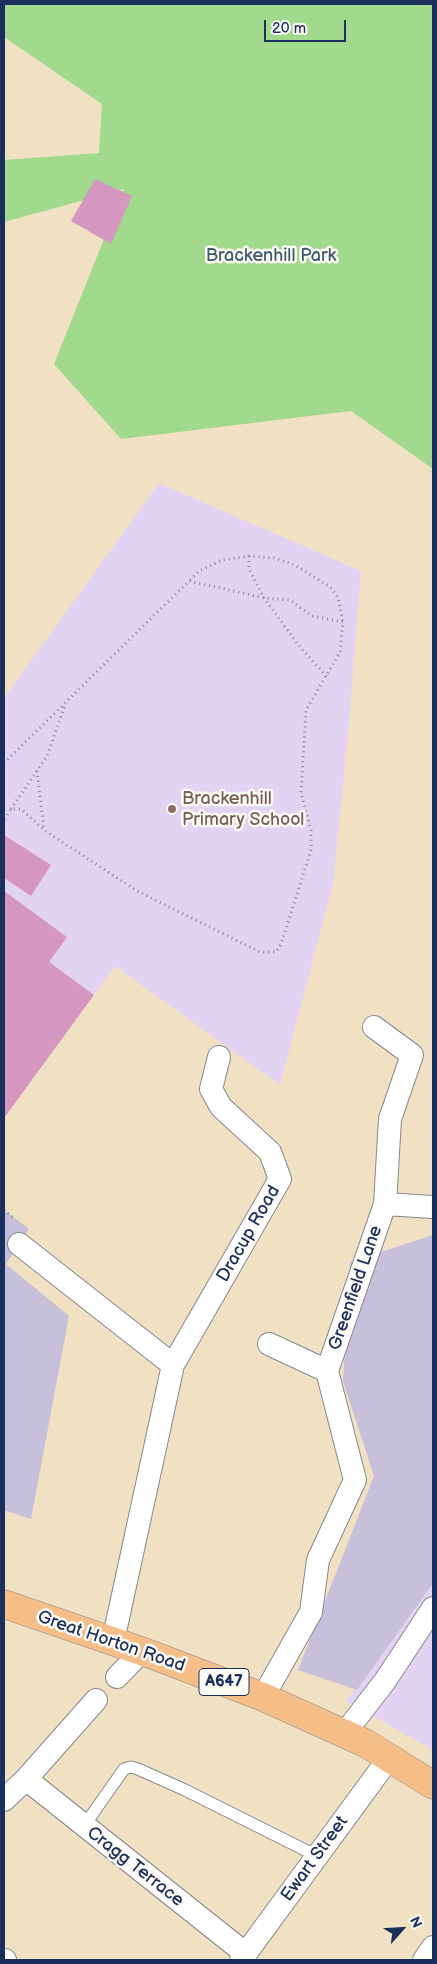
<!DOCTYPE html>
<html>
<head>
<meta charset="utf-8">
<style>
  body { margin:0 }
  #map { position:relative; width:437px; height:1964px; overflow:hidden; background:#f1e1c3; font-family:"Balsamiq Sans",sans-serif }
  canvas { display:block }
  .frame { position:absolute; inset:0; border:5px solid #1b2f5e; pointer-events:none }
  .north { position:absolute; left:377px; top:1904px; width:50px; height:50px; -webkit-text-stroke:4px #fdfcf7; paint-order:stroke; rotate:64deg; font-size:14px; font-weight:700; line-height:20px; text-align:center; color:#1b2f5e }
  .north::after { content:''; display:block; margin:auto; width:18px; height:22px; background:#1b2f5e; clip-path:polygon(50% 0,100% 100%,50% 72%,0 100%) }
  .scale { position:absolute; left:264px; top:20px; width:82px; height:22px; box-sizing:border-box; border:2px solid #1b2f5e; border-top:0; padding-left:6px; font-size:15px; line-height:18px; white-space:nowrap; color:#1b2f5e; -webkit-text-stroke:4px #fdfcf7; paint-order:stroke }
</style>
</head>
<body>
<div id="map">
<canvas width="437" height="1964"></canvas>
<div class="frame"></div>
<div class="north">N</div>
<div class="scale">20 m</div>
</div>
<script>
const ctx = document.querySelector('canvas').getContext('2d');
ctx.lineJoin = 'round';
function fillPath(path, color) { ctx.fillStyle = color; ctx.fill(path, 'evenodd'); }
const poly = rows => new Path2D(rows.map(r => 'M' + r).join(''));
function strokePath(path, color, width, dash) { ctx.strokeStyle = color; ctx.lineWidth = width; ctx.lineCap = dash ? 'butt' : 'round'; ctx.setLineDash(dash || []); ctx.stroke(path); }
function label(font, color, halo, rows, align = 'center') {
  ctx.font = font + ' "Balsamiq Sans",sans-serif'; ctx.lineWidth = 5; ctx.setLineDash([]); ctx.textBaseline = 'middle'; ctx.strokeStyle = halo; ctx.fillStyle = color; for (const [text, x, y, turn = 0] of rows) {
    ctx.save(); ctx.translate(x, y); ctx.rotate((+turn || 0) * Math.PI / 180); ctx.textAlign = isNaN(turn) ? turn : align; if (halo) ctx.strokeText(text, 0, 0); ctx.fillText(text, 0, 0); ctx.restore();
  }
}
const built = poly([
  [159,483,361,571,348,735,333,884,280,1085,115,966,4,1118,4,698],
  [433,1579,433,1750,346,1701]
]);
const industrial = poly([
  [4,1210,29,1229,6,1264,69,1316,31,1519,4,1510],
  [433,1235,433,1583,357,1690,298,1670,374,1476,343,1381,350,1262]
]);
const green = poly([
  [4,4,433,4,433,469,351,411,121,439,54,364,124,189,4,222,4,160,99,153,102,104,4,37]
]);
const building = poly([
  [95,179,132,196,111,244,71,221],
  [4,835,51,865,31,896,4,878],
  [4,891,67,937,49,962,94,995,4,1118]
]);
const path = poly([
  [249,556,249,569,264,598,300,647,327,677],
  [190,580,199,571,222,560,249,556,274,558,295,565,330,587,338,597,343,622],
  [4,763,189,581,264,598,290,600,312,616,343,622,340,652,306,710,301,793,311,830,311,850,281,944,276,952,260,952,137,891,44,830,21,809,11,809,5,819],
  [37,771,44,829],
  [11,809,47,756,65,705],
  [4,1210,15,1219]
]);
const service = poly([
  [84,1826,124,1769,131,1767,138,1769,185,1790,317,1856]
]);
const minor = poly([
  [385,1204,433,1207],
  [19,1244,173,1365],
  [327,1371,385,1204,390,1119,412,1055,374,1027],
  [113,1641,173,1365,280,1179,270,1152,221,1107,211,1089,219,1057],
  [117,1677,142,1651],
  [263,1697,311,1612,318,1560,355,1480,327,1371,269,1344],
  [344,1734,385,1681,433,1608],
  [26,1779,246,1954],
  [4,1800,26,1779,96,1700],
  [4,1960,5,1960],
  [241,1960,389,1758],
  [424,1960,433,1947]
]);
const primary = poly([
  [4,1604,147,1653,263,1697,365,1743,433,1785]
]);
const markers = [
  [172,809,5,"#8d6e63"]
];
const shields = [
  [224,1682,50]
];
const shieldNames = [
  ["A647",224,1682]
];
const parkNames = [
  ["Brackenhill Park",271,256]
];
const educationNames = [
  ["Brackenhill",182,799],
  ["Primary School",182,820]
];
const streetNames = [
  ["Dracup Road",249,1234,-60],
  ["Greenfield Lane",356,1288,-71],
  ["Great Horton Road",111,1642,19],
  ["Ewart Street",315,1859,-54],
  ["Cragg Terrace",135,1867,38]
];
fillPath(built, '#e3d3f2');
fillPath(industrial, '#c6c0da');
fillPath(green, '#a1da8c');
fillPath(building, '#d397c0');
strokePath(service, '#868890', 13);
strokePath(minor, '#868890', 24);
strokePath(primary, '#868890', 29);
strokePath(path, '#868890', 3, [1, 4]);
strokePath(service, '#fff', 11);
strokePath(minor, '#fff', 22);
strokePath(primary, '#f6be87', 28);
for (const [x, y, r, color] of markers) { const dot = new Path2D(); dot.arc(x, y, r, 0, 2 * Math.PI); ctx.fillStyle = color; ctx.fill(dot); strokePath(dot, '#fdfcf7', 2); }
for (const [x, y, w] of shields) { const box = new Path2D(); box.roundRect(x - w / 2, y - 13.5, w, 27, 4); ctx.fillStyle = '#fdfcf7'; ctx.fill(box); strokePath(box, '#1b2f5e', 1); }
label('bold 16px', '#1b2f5e', null, shieldNames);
label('18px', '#3c5a6a', '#fdfcf7', parkNames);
label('18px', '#785e54', '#fdfcf7', educationNames, 'left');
label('18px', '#1b2f5e', '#fdfcf7', streetNames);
</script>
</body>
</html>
